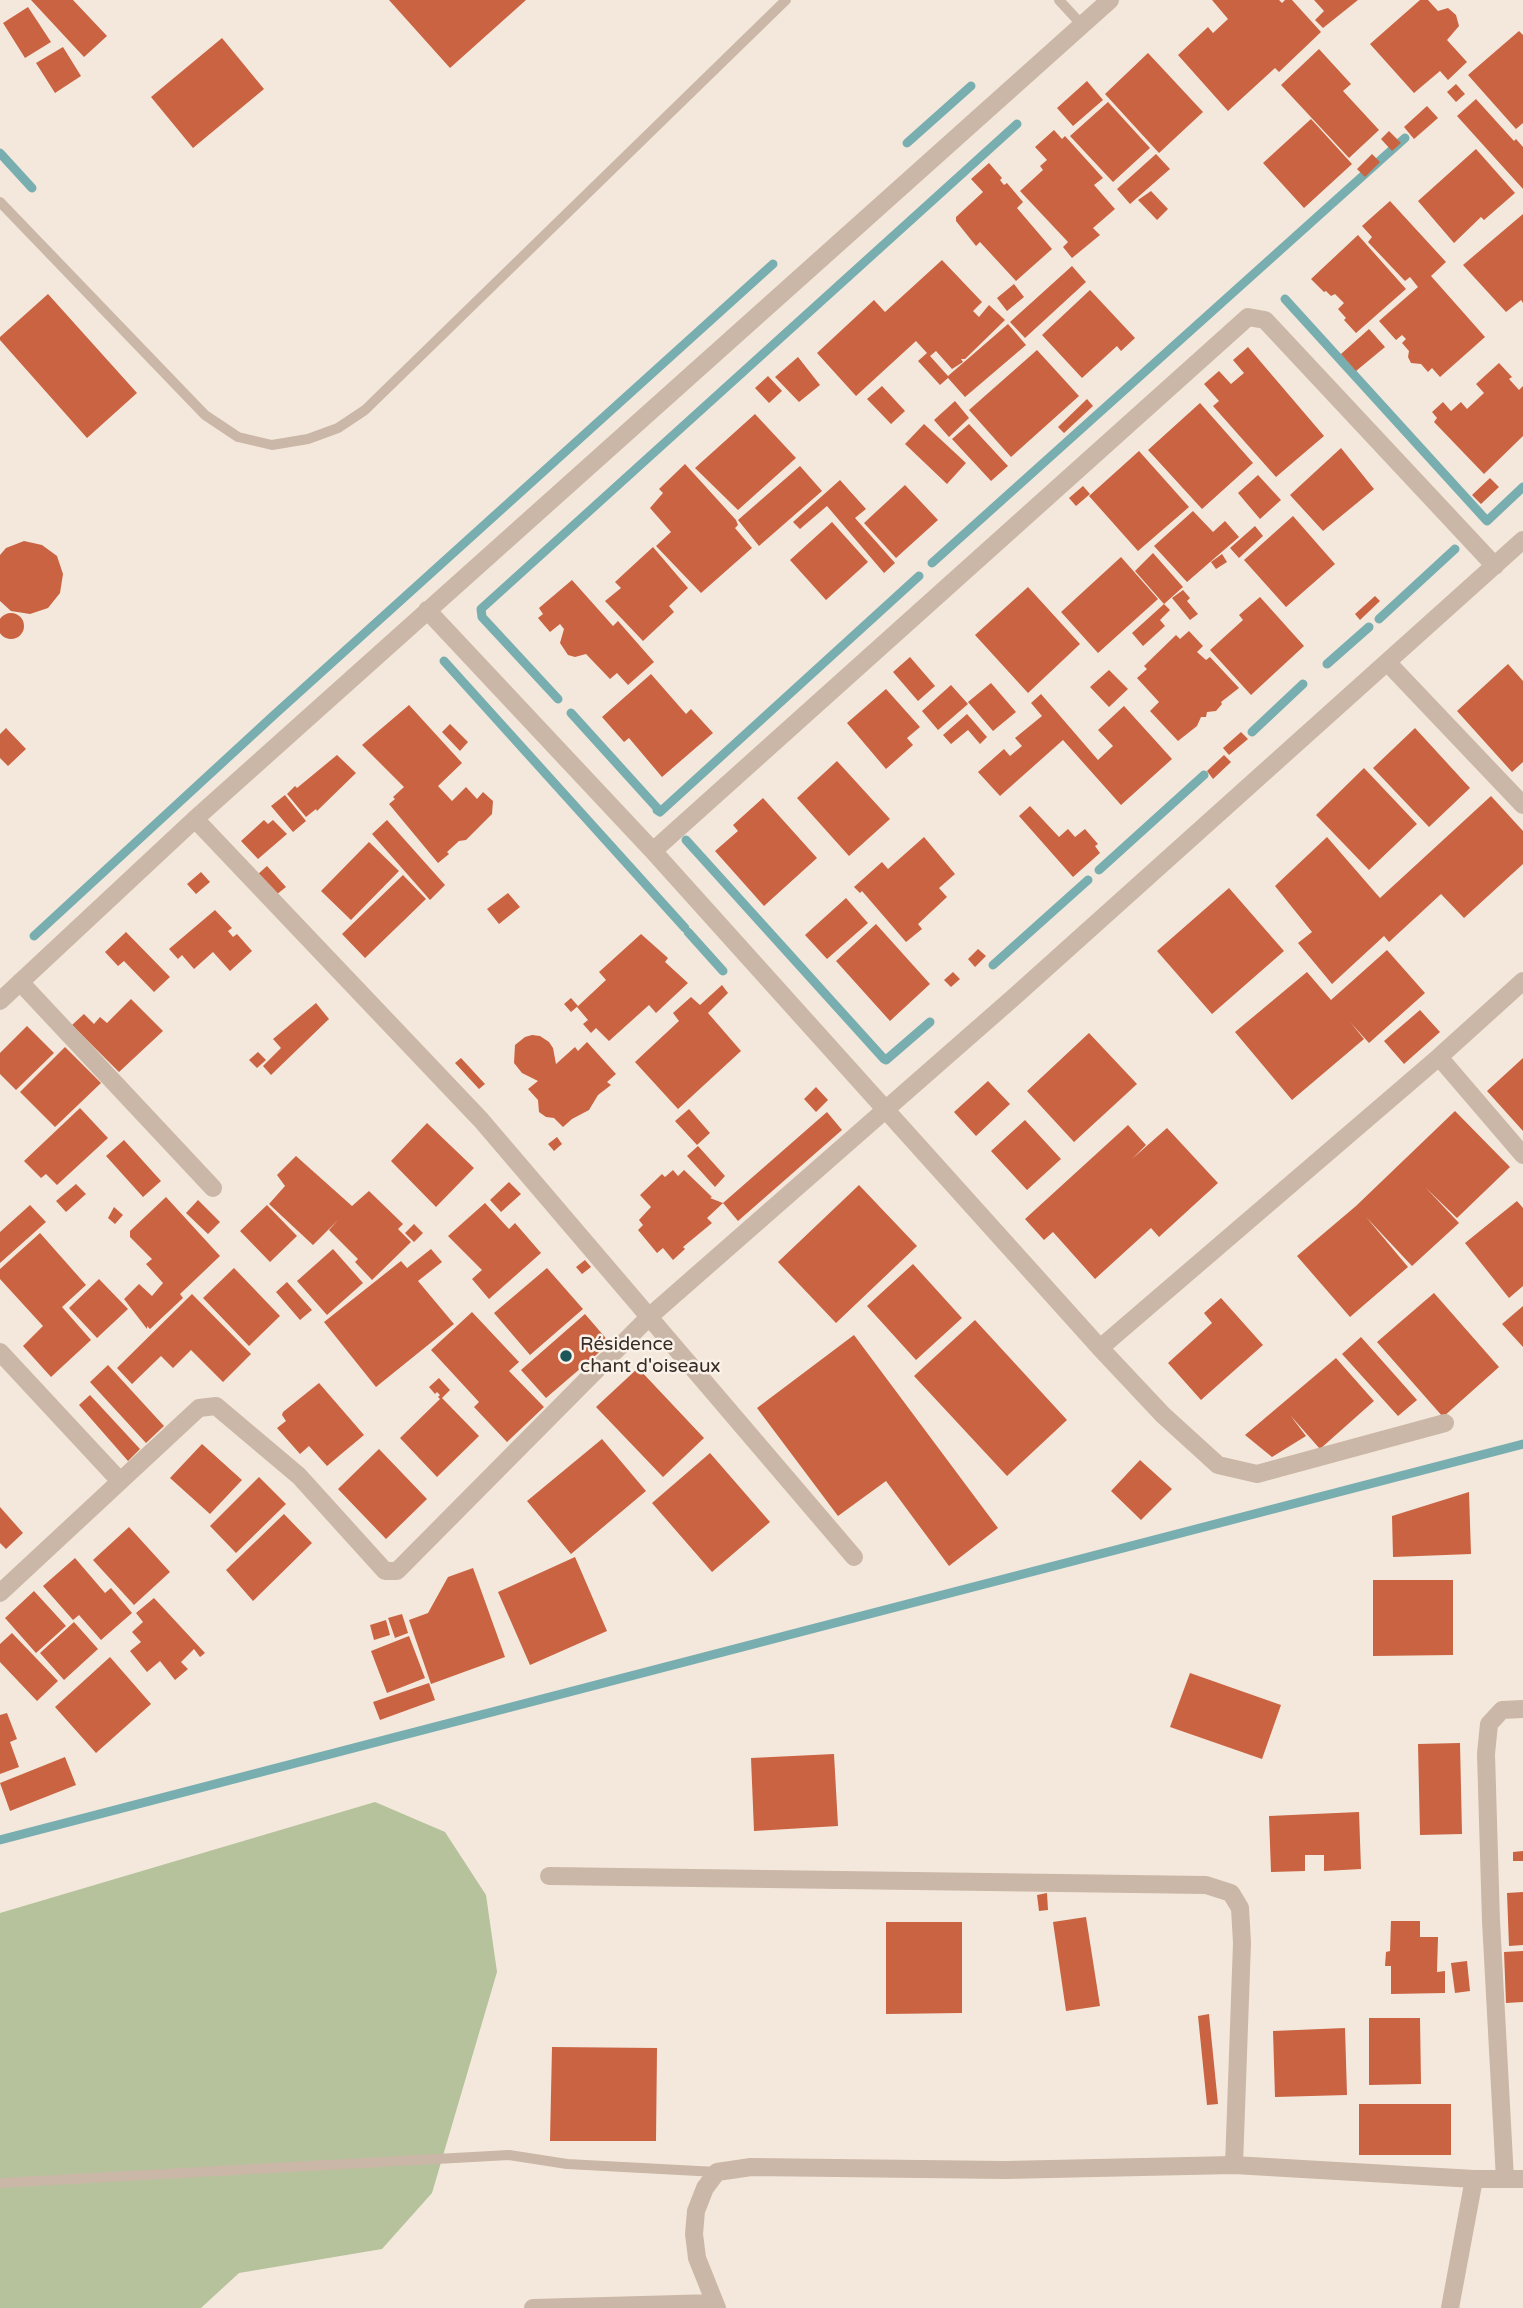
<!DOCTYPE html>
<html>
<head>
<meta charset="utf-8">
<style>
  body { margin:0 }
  canvas { display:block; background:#f3e8db }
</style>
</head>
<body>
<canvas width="1523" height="2308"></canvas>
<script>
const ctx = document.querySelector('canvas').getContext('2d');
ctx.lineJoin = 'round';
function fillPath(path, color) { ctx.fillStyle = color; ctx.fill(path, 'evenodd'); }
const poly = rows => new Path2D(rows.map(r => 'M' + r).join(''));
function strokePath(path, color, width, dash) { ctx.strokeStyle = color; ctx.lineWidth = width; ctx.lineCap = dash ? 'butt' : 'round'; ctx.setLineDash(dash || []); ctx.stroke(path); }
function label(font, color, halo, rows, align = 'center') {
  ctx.font = font + ' "Varela Round",sans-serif'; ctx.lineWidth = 5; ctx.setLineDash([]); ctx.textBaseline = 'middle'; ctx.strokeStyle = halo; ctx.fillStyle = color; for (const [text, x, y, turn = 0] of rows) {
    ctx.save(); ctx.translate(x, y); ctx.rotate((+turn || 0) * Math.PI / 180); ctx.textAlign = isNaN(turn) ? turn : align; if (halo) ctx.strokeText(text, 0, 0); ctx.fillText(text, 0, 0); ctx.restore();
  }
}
const green = poly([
  [375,1802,445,1832,486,1895,497,1972,432,2193,382,2249,239,2273,201,2308,0,2308,0,1913]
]);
const stream = poly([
  [907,143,971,86],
  [0,153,32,188],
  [1285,299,1487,521,1523,487],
  [932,563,1405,138],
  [1379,619,1455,549],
  [444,661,685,928],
  [1327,664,1369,627],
  [558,699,482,617,481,609,1017,124],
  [571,713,658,809],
  [1252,732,1303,684],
  [657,810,660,812,919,576],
  [686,840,884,1059,886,1060,930,1022],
  [1099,870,1204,775],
  [688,932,723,971],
  [34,936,274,715,773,264],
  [993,965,1088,880],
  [0,1840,1523,1444]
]);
const building = poly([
  [31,0,73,0,107,36,84,57],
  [389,0,526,0,450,68],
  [1212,0,1279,0,1282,3,1285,0,1292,0,1321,32,1279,72,1275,68,1228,111,1178,55,1208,27,1213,33,1228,19],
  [1314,0,1358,0,1323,28,1315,20,1324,11],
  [1420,0,1428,0,1438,11,1448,8,1456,15,1459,26,1447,40,1467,62,1448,80,1440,71,1414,93,1370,44],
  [28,7,51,42,25,58,3,23],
  [1519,31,1523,35,1523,123,1516,129,1468,75],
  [222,38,264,89,193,148,151,97],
  [63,47,81,76,55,93,36,63],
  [1319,49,1351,84,1343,91,1379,130,1349,158,1281,85],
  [1148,53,1203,112,1159,153,1105,94],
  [1087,81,1103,100,1073,126,1057,108],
  [1456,84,1465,94,1456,102,1447,92],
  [1476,99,1514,141,1516,139,1523,147,1523,189,1457,116],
  [1108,102,1150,148,1113,182,1070,136],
  [1427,106,1438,118,1414,139,1404,127],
  [1311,119,1352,164,1304,208,1263,163],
  [1054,130,1062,139,1065,136,1103,178,1094,185,1115,209,1093,228,1100,235,1072,258,1063,247,1068,242,1020,191,1043,170,1040,166,1047,160,1035,147],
  [1389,131,1401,143,1392,151,1381,139],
  [1476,149,1515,193,1484,220,1481,217,1454,243,1418,201],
  [1156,154,1170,169,1130,204,1117,189],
  [1372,154,1380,162,1365,177,1357,169],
  [989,163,1002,178,1000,180,1004,185,1007,183,1023,202,1017,208,1052,249,1016,281,980,242,976,246,956,221,956,217,983,192,971,179],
  [1151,191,1168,209,1157,220,1138,200],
  [1390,201,1446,262,1431,276,1485,337,1440,377,1432,368,1428,372,1421,364,1411,363,1408,357,1409,351,1402,343,1406,339,1402,335,1396,340,1379,321,1418,287,1410,277,1405,281,1368,242,1372,237,1362,226],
  [1523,214,1523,303,1521,300,1506,312,1463,265],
  [1358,235,1406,289,1356,333,1344,320,1346,318,1338,309,1344,303,1335,294,1331,296,1326,291,1324,292,1311,279],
  [942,260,982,302,973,311,979,317,989,305,1005,320,965,359,961,359,963,362,952,369,936,351,930,356,948,376,1008,324,1026,345,965,397,948,378,940,385,918,361,927,353,916,341,856,396,817,353,874,300,885,312],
  [1072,266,1086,282,1025,338,1010,322],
  [1014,284,1024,297,1007,311,997,298],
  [1090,290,1135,338,1121,351,1117,346,1082,378,1042,335],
  [48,294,137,393,87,438,0,340,0,337],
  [1369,329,1385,347,1356,371,1341,354],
  [1248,347,1324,436,1276,477,1213,406,1219,401,1204,384,1219,371,1231,384,1244,373,1233,360],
  [1037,350,1079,396,1011,457,969,410],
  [798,357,820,385,799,402,775,377],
  [1499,363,1512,377,1509,379,1519,390,1523,386,1523,436,1484,474,1434,422,1437,418,1432,412,1443,402,1451,411,1461,402,1467,409,1484,393,1476,384],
  [768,376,782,391,769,403,755,388],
  [882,386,905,411,891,424,867,399],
  [1087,399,1093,406,1064,433,1058,427],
  [955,401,969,418,949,437,934,420],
  [1200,403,1253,463,1202,509,1148,450],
  [755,414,796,458,738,510,695,468],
  [924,424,966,463,947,484,905,444],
  [969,424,1008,466,991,481,952,439],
  [1341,448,1374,489,1323,531,1290,495],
  [1139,451,1189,507,1138,551,1089,496],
  [685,464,736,520,738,525,735,528,752,548,701,593,656,546,671,532,650,508,663,493,659,489],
  [800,466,822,491,759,546,738,520],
  [1258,475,1281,500,1260,519,1238,493],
  [1490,478,1499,487,1481,504,1472,495],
  [840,480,866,509,855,518,895,563,884,573,827,506,800,529,793,522],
  [905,485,938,520,896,558,864,523],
  [1083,486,1090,494,1076,506,1069,498],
  [1193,511,1213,532,1225,521,1239,537,1187,582,1154,546],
  [1293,516,1335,564,1286,607,1244,560],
  [832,522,868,562,826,600,790,560],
  [1255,526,1263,536,1239,558,1230,548],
  [24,541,42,545,57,556,63,574,60,593,48,608,30,614,11,611,0,601,0,555,6,548],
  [653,547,688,588,669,606,674,612,643,641,605,601,621,588,615,582],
  [1153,553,1183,587,1164,604,1135,571],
  [1222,554,1227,562,1216,569,1211,562],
  [1121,557,1158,599,1098,653,1061,612],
  [572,580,613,626,618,621,654,662,628,685,617,673,610,679,586,654,575,657,568,655,560,643,564,629,560,624,550,632,538,618,543,614,539,608],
  [1028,587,1080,644,1028,693,975,635],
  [1183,590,1190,598,1187,601,1198,614,1190,620,1172,598],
  [1375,596,1380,601,1360,620,1355,614],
  [1260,597,1304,646,1251,695,1210,650,1243,620,1239,615],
  [1164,604,1170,610,1160,620,1165,626,1143,646,1132,633],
  '-2 626a13 13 0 1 1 26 0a13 13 0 1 1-26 0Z',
  [1189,631,1203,646,1197,652,1206,660,1210,657,1239,688,1221,702,1222,704,1216,711,1207,712,1206,717,1201,717,1197,726,1178,741,1150,711,1159,702,1137,678,1147,669,1144,666,1176,635,1180,639],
  [910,657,935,686,918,701,893,672],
  [1508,664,1523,681,1523,762,1512,772,1457,711],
  [1109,670,1128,689,1109,707,1090,687],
  [651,674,686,714,691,709,713,733,662,777,629,738,624,742,602,717],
  [991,683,1016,712,993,731,968,702],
  [951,685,968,704,938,730,922,711],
  [886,689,920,727,907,738,913,745,886,769,847,723],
  [1041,694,1098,760,1113,746,1098,730,1124,706,1172,759,1121,805,1063,740,1000,796,978,772,1004,749,1010,756,1022,746,1015,738,1042,716,1031,703],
  [409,705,462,763,438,786,452,801,466,787,477,799,483,792,493,801,492,814,466,840,459,841,447,852,449,854,438,863,389,804,395,799,393,797,404,787,362,745],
  [967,714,987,737,980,744,968,730,951,744,943,735],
  [450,724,468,742,460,751,442,732],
  [6,728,26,749,8,766,0,758,0,734],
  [1415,728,1470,788,1429,827,1373,768],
  [1241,732,1248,739,1229,755,1223,748],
  [337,755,356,773,317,811,316,809,306,817,287,794,295,786,297,788],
  [1224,755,1231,762,1213,779,1207,771],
  [837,761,890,819,849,856,797,798],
  [1364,768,1417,824,1369,870,1316,815],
  [285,795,306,821,293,832,271,806],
  [1491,796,1523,831,1523,864,1464,918,1441,894,1389,942,1384,936,1332,984,1298,943,1312,932,1275,886,1327,837,1380,898],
  [763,798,817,858,764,906,715,851,738,831,733,825],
  [1030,806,1059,837,1068,829,1075,837,1085,829,1098,844,1095,846,1100,853,1073,877,1019,816],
  [264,820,268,824,273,820,287,834,258,859,241,841],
  [387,820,445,885,430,900,372,834],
  [924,837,955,874,939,888,947,897,918,924,922,929,906,942,862,891,860,893,854,887,882,862,888,869],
  [369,842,399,871,351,920,321,891],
  [267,866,286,887,276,895,257,875],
  [201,872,210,882,196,894,187,884],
  [403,875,426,899,365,958,342,934],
  [1229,888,1284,951,1212,1014,1157,951],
  [508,893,520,907,499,924,487,909],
  [846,898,868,923,827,959,805,935],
  [215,910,232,928,228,931,233,937,237,934,252,951,230,971,213,952,194,969,182,955,178,959,169,949],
  [876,924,930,984,890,1021,836,961],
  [126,932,170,977,154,992,124,961,118,966,105,952],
  [641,934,668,958,665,962,688,983,656,1013,649,1005,609,1041,596,1028,591,1033,583,1024,588,1020,577,1007,606,980,599,972],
  [978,949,986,956,975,967,968,959],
  [1387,950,1425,993,1369,1043,1350,1022,1364,1039,1292,1100,1235,1032,1307,972,1331,1000],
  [953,972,960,979,951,987,944,980],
  [722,985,728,993,708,1013,741,1051,678,1109,635,1062,679,1021,673,1013,691,997,700,1005],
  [571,998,578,1006,571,1012,564,1004],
  [131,999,163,1031,119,1072,72,1025,84,1014,94,1024,100,1017,107,1023],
  [316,1003,329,1019,271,1075,263,1066,281,1048,273,1039],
  [1420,1010,1440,1032,1404,1064,1384,1041],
  [27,1026,54,1053,16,1090,0,1074,0,1053],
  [1089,1033,1137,1084,1074,1142,1027,1091],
  [532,1035,540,1036,549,1042,553,1048,556,1064,575,1047,578,1051,587,1042,616,1074,607,1082,611,1085,598,1095,589,1110,572,1119,563,1127,554,1118,546,1117,539,1112,538,1100,528,1089,538,1081,522,1073,514,1063,515,1045,525,1037],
  [65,1047,101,1083,55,1127,20,1092],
  [258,1052,266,1060,257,1068,249,1060],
  [461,1058,485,1084,479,1089,455,1063],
  [1523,1058,1523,1131,1487,1091],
  [988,1081,1010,1104,976,1136,954,1112],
  [816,1087,828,1100,816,1112,804,1099],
  [80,1108,108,1138,57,1185,46,1174,41,1178,24,1161],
  [689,1109,710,1133,697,1145,675,1121],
  [1455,1111,1510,1167,1457,1218,1426,1188,1459,1223,1412,1266,1366,1217,1408,1267,1350,1317,1297,1256,1356,1206],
  [827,1112,842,1130,738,1221,723,1203],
  [1025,1120,1061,1159,1027,1190,991,1151],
  [427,1123,474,1168,436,1207,391,1161],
  [1128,1125,1146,1145,1132,1159,1167,1128,1218,1183,1159,1237,1151,1228,1095,1279,1053,1232,1044,1240,1025,1219],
  [557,1137,562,1144,554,1151,548,1144],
  [124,1140,161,1181,143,1197,106,1156],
  [698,1146,725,1176,715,1187,687,1156],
  [296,1156,352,1206,369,1191,403,1224,398,1229,411,1242,372,1280,355,1262,358,1259,329,1230,338,1220,313,1245,269,1204,285,1186,277,1175],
  [673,1170,678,1176,684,1170,712,1197,710,1198,723,1203,707,1218,712,1223,683,1247,685,1249,673,1260,663,1248,657,1253,638,1230,643,1225,639,1220,651,1207,640,1195,662,1174,665,1177],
  [509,1182,521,1194,501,1212,490,1200],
  [76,1184,86,1194,66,1212,56,1201],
  [859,1185,917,1246,836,1323,778,1262],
  [166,1197,220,1256,180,1294,183,1298,150,1329,147,1326,147,1329,124,1299,139,1284,152,1296,163,1283,146,1264,152,1259,130,1237,130,1231],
  [198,1200,220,1222,208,1234,186,1213],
  [1517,1201,1523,1208,1523,1286,1509,1298,1465,1243],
  [485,1203,509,1229,515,1223,541,1253,489,1299,472,1279,482,1270,448,1236],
  [30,1205,46,1222,0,1263,0,1232],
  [267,1205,297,1236,270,1262,240,1231],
  [114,1207,123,1215,115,1224,108,1218],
  [414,1224,423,1233,414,1242,405,1233],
  [40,1233,86,1285,62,1307,91,1340,51,1377,23,1346,43,1326,0,1279,0,1269],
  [333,1249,363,1283,327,1315,297,1281],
  [431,1249,442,1262,418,1281,454,1324,376,1387,324,1322,401,1261,407,1268],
  [585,1260,591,1267,582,1274,576,1267],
  [913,1264,962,1318,916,1360,867,1306],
  [234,1268,280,1316,249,1346,203,1298],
  [547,1268,583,1309,530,1355,494,1313],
  [99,1279,128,1309,97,1338,69,1308],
  [287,1282,312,1310,300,1320,276,1292],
  [1434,1293,1499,1367,1443,1417,1377,1342],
  [192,1294,251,1354,223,1382,191,1350,173,1368,161,1356,132,1384,117,1368],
  [1221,1298,1263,1345,1201,1400,1168,1363,1212,1323,1204,1313],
  [1523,1306,1523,1347,1502,1324],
  [472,1312,519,1362,509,1371,544,1407,507,1442,474,1407,479,1402,431,1350],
  [585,1314,610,1343,546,1398,521,1370],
  [975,1320,1067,1420,1007,1476,914,1376],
  [854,1335,998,1528,949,1566,886,1481,838,1516,757,1408],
  [1361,1337,1417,1400,1398,1416,1342,1354],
  [1336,1358,1374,1401,1320,1449,1290,1415,1306,1436,1272,1457,1245,1435],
  [108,1365,164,1426,146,1443,90,1382],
  [638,1368,704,1438,663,1477,596,1407],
  [439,1378,450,1390,442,1398,479,1436,437,1477,400,1438,440,1399,438,1397,440,1395,437,1392,435,1394,429,1387],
  [319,1383,364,1435,327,1466,309,1446,300,1454,277,1428,286,1421,282,1415,283,1412],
  [90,1395,140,1449,128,1461,79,1405],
  [602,1439,646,1491,571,1554,527,1501],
  [202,1444,242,1480,210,1514,170,1478],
  [379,1449,427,1499,386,1539,338,1489],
  [710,1453,770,1522,712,1572,652,1503],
  [1140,1460,1172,1489,1141,1520,1111,1491],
  [259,1477,286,1504,236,1553,210,1526],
  [1469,1492,1471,1554,1393,1557,1392,1516],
  [0,1507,23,1533,6,1549,0,1543],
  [284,1514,312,1543,253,1601,226,1570],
  [129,1527,170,1572,134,1605,93,1560],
  [575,1557,607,1631,530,1665,498,1592],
  [75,1558,105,1593,111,1588,132,1613,101,1640,79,1615,73,1620,43,1586],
  [473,1568,505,1657,431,1684,409,1620,428,1613,448,1577],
  [1373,1580,1453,1580,1453,1655,1373,1656],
  [34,1591,66,1626,36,1653,5,1618],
  [154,1598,205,1653,200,1657,194,1649,181,1662,188,1669,175,1680,160,1661,147,1672,130,1651,141,1642,132,1632,143,1622,136,1613],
  [402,1614,408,1633,395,1638,388,1618],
  [386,1620,390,1635,374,1640,370,1625],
  [74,1622,98,1649,64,1680,40,1653],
  [12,1633,58,1681,37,1701,0,1662,0,1644],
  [409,1636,425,1678,387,1693,371,1651],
  [110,1657,151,1704,96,1753,55,1707],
  [1190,1673,1281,1705,1262,1759,1170,1727],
  [429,1683,435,1700,380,1720,373,1702],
  [7,1713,17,1739,10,1742,19,1767,0,1774,0,1715],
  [1460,1743,1462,1834,1420,1835,1418,1744],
  [834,1754,838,1826,754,1831,751,1758],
  [65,1757,76,1785,10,1811,0,1783],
  [1359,1812,1361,1869,1324,1871,1324,1855,1305,1855,1305,1871,1271,1872,1269,1816],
  [1523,1851,1523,1861,1513,1861,1513,1852],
  [1523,1892,1523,1945,1509,1946,1507,1893],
  [1047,1893,1048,1910,1039,1911,1037,1895],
  [1086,1917,1100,2006,1066,2011,1053,1922],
  [1391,1921,1420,1921,1420,1937,1438,1937,1437,1972,1445,1971,1445,1993,1391,1994,1391,1966,1385,1966,1386,1952,1390,1951],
  [886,1922,962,1922,962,2013,886,2014],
  [1523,1951,1523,2002,1506,2003,1504,1952],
  [1467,1961,1470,1991,1455,1993,1451,1963],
  [1209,2014,1218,2104,1207,2105,1198,2016],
  [1369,2018,1420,2018,1421,2084,1369,2085],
  [1345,2028,1347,2095,1275,2097,1273,2031],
  [552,2047,657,2048,656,2141,550,2141],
  [1359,2104,1451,2104,1451,2155,1359,2155]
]);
const service = poly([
  [1059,0,1082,25],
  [0,202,205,415,238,437,272,445,308,439,338,428,365,410,786,0],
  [0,2183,509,2155,567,2164,717,2172]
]);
const minor = poly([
  [427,610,653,851,1100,1348,1163,1415,1218,1465,1257,1474,1445,1423],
  [1387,662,1523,805],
  [195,819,481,1120,854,1557],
  [653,851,1248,317,1265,320,1495,566],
  [20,982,213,1188],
  [0,1001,195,819,1110,0],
  [1439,1057,1523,1155],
  [1100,1348,1439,1057,1523,981],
  [0,1352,120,1481],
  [0,1593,199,1408,216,1406,299,1476,385,1571,397,1571,650,1316,1014,997,1523,540],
  [549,1876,1206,1885,1231,1893,1240,1908,1242,1943,1234,2165],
  [1505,2179,1491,1921,1486,1754,1489,1724,1502,1710,1523,1709],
  [533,2308,714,2303],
  [717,2308,697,2258,694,2234,696,2211,705,2188,717,2172,751,2167,1005,2170,1234,2165,1474,2179,1523,2179],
  [1450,2308,1474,2179]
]);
const markers = [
  [566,1356,7,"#1c565a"]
];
const poiNames = [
  ["Résidence",580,1345],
  ["chant d'oiseaux",580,1367]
];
fillPath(green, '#b5c29b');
strokePath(stream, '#79aeb1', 9);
fillPath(building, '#ca6342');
strokePath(service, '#cbb7a7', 10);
strokePath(minor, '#cbb7a7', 18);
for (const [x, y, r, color] of markers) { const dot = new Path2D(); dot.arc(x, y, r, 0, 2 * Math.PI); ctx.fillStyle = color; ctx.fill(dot); strokePath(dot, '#faf2e8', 2.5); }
label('19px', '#372d28', '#faf2e8', poiNames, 'left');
</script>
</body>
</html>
